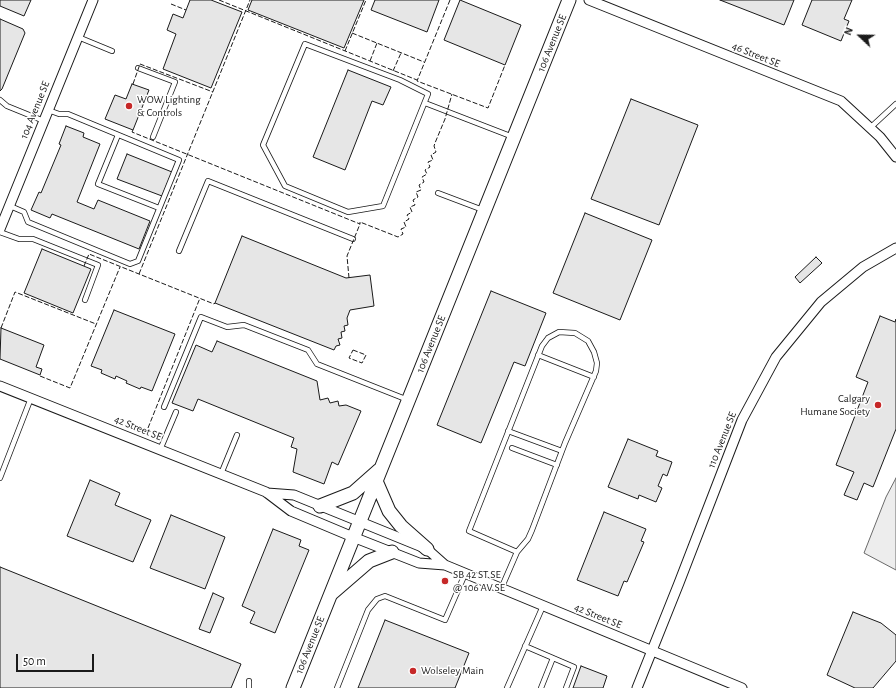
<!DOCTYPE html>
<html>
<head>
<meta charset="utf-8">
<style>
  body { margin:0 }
  #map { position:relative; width:896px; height:688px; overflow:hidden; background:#fff; font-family:"Alegreya Sans",sans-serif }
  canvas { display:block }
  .north { position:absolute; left:840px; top:16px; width:40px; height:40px; -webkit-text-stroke:3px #fff; paint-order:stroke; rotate:292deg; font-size:11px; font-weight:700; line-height:16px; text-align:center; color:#1a1a1a }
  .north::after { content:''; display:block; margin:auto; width:14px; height:18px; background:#1a1a1a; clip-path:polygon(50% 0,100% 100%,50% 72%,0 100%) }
  .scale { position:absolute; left:16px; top:654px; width:78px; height:18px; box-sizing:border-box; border:2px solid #1a1a1a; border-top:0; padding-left:5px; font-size:12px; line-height:14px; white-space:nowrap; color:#1a1a1a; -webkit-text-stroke:3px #fff; paint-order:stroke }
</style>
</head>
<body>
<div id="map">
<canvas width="896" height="688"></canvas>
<div class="north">N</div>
<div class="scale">50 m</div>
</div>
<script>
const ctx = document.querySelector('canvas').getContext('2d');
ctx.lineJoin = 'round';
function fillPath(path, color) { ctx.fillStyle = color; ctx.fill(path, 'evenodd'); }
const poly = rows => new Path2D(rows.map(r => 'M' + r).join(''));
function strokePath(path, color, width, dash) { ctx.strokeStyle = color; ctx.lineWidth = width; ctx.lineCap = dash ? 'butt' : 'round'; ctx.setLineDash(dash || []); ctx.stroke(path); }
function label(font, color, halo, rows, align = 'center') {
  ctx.font = font + ' "Alegreya Sans",sans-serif'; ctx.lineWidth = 3; ctx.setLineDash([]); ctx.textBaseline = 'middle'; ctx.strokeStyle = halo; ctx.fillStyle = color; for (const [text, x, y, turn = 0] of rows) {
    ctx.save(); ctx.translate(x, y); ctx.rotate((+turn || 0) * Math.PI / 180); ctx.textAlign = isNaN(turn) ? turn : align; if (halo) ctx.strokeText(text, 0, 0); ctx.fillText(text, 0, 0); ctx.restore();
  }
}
const green = poly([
  [896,478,896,570,864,553,886,497,896,478]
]);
const building = poly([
  [0,0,31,0,24,16,0,6,0,0],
  [190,0,211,0,242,12,211,88,163,69,176,34,167,30,173,14,183,18,190,0],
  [252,0,364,0,344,48,248,10,252,0],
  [375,0,439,0,427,32,371,10,375,0],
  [460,0,521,25,505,65,444,40,460,0],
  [720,0,794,0,784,25,720,0],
  [812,0,852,0,844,19,849,21,841,41,802,25,812,0],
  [0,19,23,29,25,33,2,89,0,91,0,19],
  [348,70,391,87,383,105,372,101,345,170,313,157,348,70],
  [132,84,149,90,133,130,105,119,115,95,126,99,132,84],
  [631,99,698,125,659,225,591,199,631,99],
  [66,126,84,133,83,137,100,144,77,202,94,209,98,200,150,221,139,249,52,214,50,218,31,210,39,192,41,193,61,145,59,144,66,126],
  [127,154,172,172,162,196,117,179,127,154],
  [585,213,652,240,620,320,553,293,585,213],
  [242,236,346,278,370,275,374,306,350,310,347,318,348,325,344,326,345,331,341,332,342,338,338,339,340,345,336,346,334,350,215,303,242,236],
  [42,249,91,269,73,313,24,293,42,249],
  [816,257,822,263,800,283,795,277,816,257],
  [491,291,546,313,525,366,514,362,481,443,437,425,491,291],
  [114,310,175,334,152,391,141,387,140,389,126,383,127,381,116,376,115,379,101,373,102,370,91,366,114,310],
  [880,316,895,322,896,319,896,429,873,487,864,483,857,500,844,495,854,472,836,465,868,382,856,377,880,316],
  [1,328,44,345,36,367,42,369,40,375,0,359,1,328],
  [217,341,317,381,320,400,328,398,330,403,338,401,339,406,346,405,361,411,338,465,332,462,324,484,293,472,297,449,291,447,294,438,198,399,193,411,172,403,196,345,212,352,217,341],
  [628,439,658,451,656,456,672,462,667,476,663,474,658,486,662,488,656,502,639,495,638,499,608,487,628,439],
  [90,480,120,493,115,505,151,520,133,562,67,536,90,480],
  [604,512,646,529,641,541,644,542,627,582,624,581,618,596,577,580,604,512],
  [171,515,225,537,205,589,150,568,171,515],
  [273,529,301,540,299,546,309,550,275,633,250,623,255,612,242,606,273,529],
  [0,567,241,664,231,688,0,688,0,567],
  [213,593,224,598,210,633,199,629,213,593],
  [853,612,881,623,896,635,896,661,873,688,855,688,827,675,853,612],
  [385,620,469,653,455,688,358,688,385,620],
  [581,666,607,676,603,688,573,688,581,666]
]);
const lane = poly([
  [78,37,112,51],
  [305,44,400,80,428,94,383,206,348,212,285,186,263,145,305,44],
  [138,68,175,82,153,137],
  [0,100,7,106,44,121],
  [425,103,513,137],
  [870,128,896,104],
  [118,135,98,184,159,208],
  [438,193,483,210],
  [10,206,24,212,28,222,130,264,138,261,179,160,68,114,59,114,48,110],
  [0,232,19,239,33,239,98,265,85,300],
  [179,251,208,181,353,239],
  [538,355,594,377],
  [164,407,201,317,227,327,244,325,308,350,317,364,408,400],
  [508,431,562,451],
  [512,448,557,465],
  [160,450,176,412],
  [221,474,237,435],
  [0,478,31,398],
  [501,589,517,552,528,539,532,530,565,443,596,371,597,363,594,352,588,341,575,333,559,332,548,338,542,346,469,531,517,552],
  [525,646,553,658,541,688],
  [553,658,574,667,566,688],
  [249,681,249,688],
  [337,688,368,610,377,599,385,596,445,620,465,574],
  [507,688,543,606]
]);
const street = poly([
  [589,0,841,101,880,137,896,157],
  [0,229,93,0],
  [0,386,266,492,291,511,353,537,419,563,445,565,742,688],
  [267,493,294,495,427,549,445,565],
  [637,688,679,583,742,420,776,357,821,302,863,267,896,248]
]);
const secondary = poly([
  [376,481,389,511,401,526,427,549],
  [320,506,353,493,379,470],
  [332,593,369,561,392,552],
  [293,688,569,0]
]);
const fence = poly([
  [219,0,417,80],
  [450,0,417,81,488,108,505,65],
  [171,4,186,10],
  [352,33,424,62],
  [345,51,366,0],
  [370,61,377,43],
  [393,71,401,53],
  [133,84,140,64,213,92],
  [133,130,132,132,360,224,360,222,398,237,403,234,401,229,406,227,404,222,409,219,407,215,412,212,410,207,415,205,413,200,418,197,416,192,421,190,419,185,424,182,422,177,427,174,425,170,430,167,428,162,433,160,431,155,436,152,434,146,435,143,445,119,452,94],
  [84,266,89,254,214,304,215,303],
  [139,274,250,0],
  [349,278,347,256,360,224],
  [1,328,15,292,96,324],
  [353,350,366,355,362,363,349,358,353,350],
  [40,376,70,388,120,267],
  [148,428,200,298]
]);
const markers = [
  [129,106,4,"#c62828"],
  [878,405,4,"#c62828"],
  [445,581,4,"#c62828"],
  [413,671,4,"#c62828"]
];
const streetNames = [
  ["106 Avenue SE",552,43,-68],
  ["46 Street SE",756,55,22],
  ["104 Avenue SE",35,110,-68],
  ["106 Avenue SE",431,344,-68],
  ["42 Street SE",138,428,22],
  ["110 Avenue SE",722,440,-68],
  ["42 Street SE",598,616,22],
  ["106 Avenue SE",310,645,-68]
];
const poiNames = [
  ["WOW Lighting",137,100],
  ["& Controls",137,113],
  ["Calgary",870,399,"right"],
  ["Humane Society",870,412,"right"],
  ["SB 42 ST SE",453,575],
  ["@ 106 AV SE",453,588],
  ["Wolseley Main",421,671]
];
fillPath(green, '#ededed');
strokePath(green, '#6a6a6a', 1);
fillPath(building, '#e6e6e6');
strokePath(building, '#1a1a1a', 1);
strokePath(lane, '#1a1a1a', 6);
strokePath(street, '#1a1a1a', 11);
strokePath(secondary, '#1a1a1a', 15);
strokePath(lane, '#fff', 4.5);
strokePath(street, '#fff', 9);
strokePath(secondary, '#fff', 13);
strokePath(fence, '#1a1a1a', 1, [5, 2]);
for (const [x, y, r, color] of markers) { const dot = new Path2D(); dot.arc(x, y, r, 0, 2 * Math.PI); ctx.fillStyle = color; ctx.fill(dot); strokePath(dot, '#fff', 1.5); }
label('11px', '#1a1a1a', '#fff', streetNames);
label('11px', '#1a1a1a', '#fff', poiNames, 'left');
</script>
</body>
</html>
